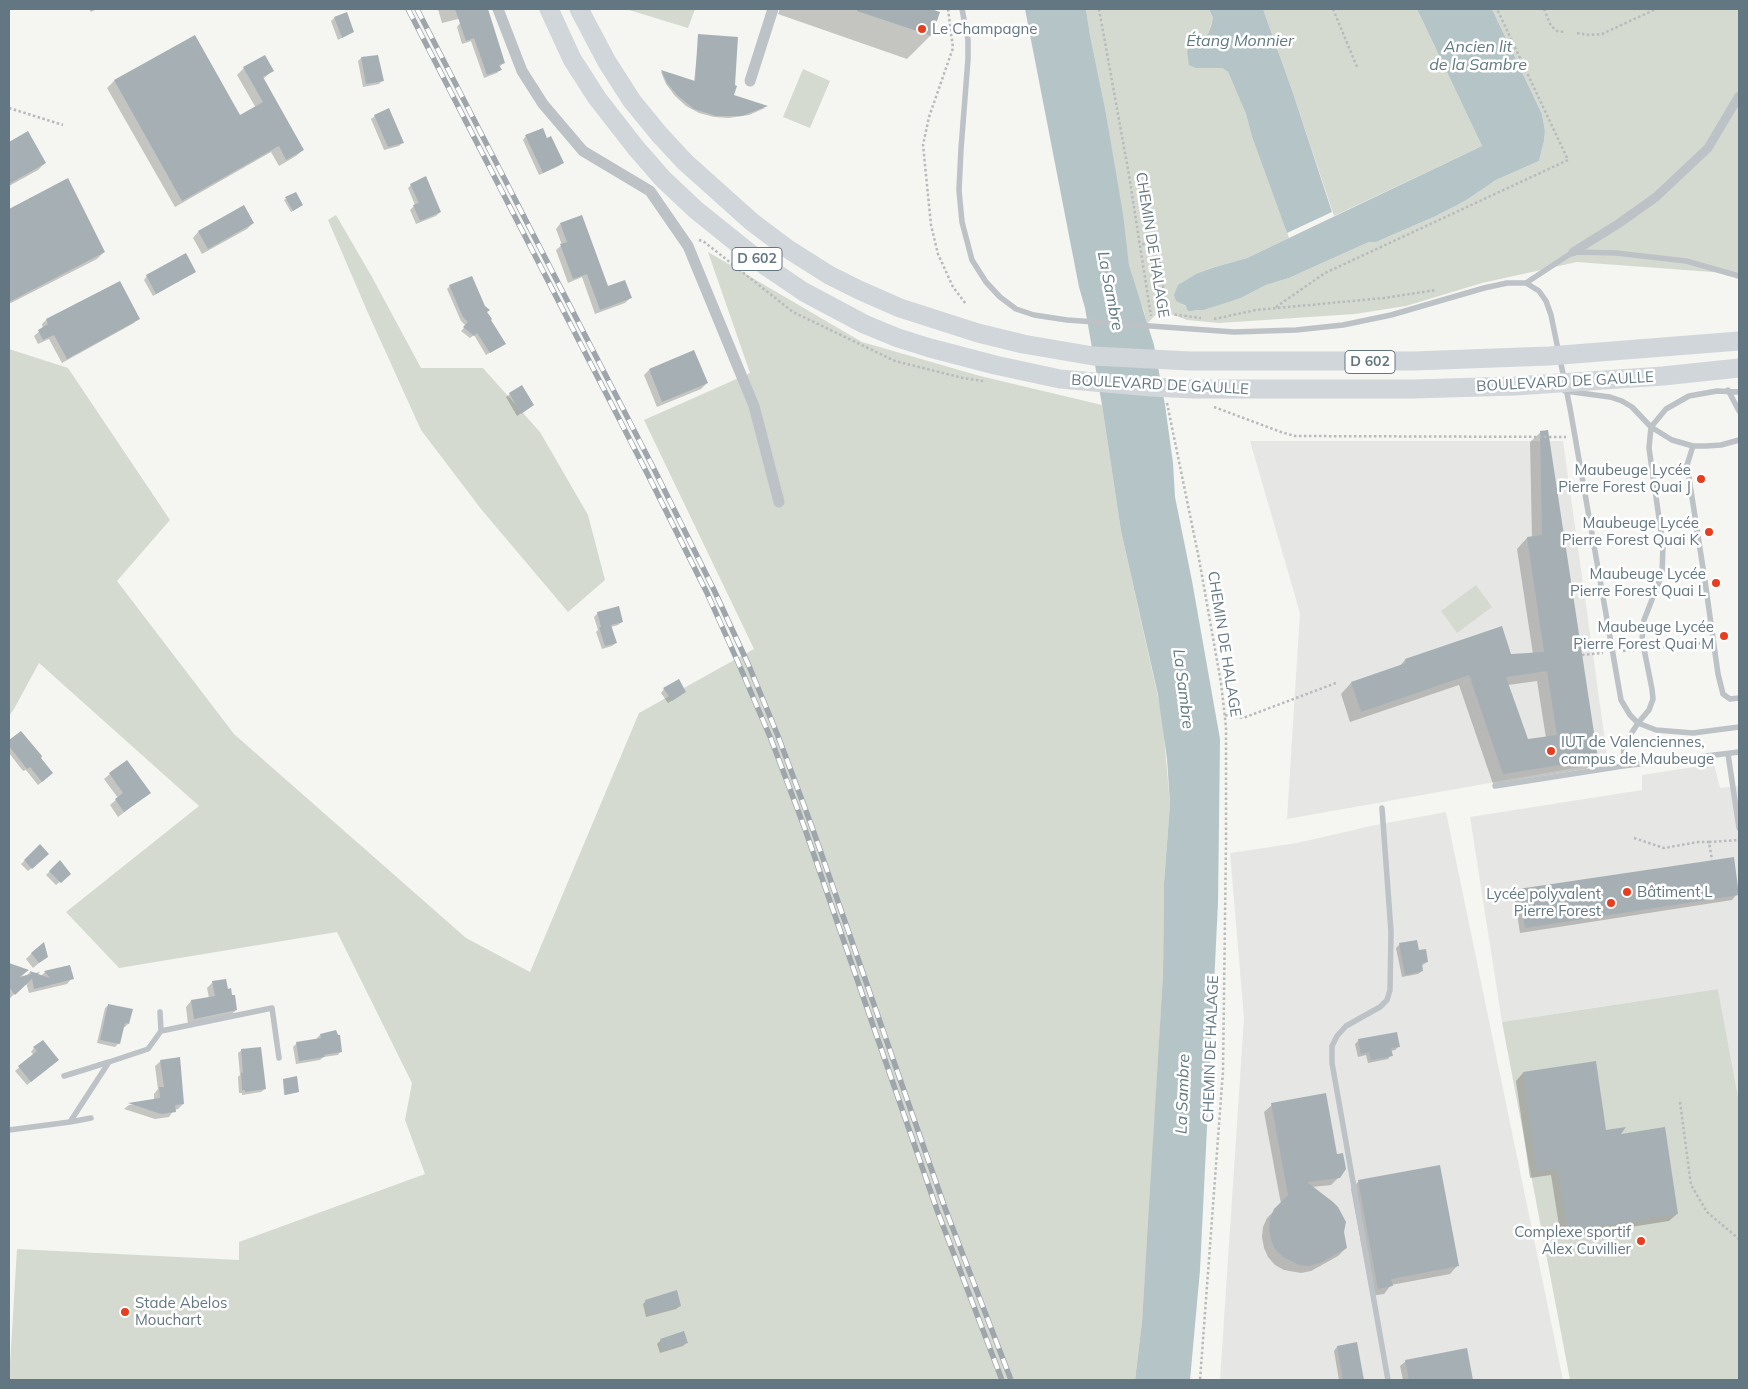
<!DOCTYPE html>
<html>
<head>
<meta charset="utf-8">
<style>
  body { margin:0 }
  #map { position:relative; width:1748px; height:1389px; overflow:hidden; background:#f5f5f1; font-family:Mulish,sans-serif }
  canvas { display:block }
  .frame { position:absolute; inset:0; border:10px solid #637783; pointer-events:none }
</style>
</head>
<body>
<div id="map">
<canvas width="1748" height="1389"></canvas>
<div class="frame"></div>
</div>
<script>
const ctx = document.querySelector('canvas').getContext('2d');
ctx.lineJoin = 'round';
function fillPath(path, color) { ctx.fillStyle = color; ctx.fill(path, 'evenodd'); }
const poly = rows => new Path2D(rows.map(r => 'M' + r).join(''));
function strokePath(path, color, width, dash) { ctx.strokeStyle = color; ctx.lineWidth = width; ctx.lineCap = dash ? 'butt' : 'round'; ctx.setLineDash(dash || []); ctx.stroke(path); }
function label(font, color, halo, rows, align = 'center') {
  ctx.font = font + ' Mulish,sans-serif'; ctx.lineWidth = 5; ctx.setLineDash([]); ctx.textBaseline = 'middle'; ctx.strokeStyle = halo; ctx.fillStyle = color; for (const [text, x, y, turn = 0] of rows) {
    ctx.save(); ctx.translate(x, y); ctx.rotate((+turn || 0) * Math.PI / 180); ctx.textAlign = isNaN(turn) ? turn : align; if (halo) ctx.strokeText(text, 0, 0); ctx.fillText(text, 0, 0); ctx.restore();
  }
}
const built = poly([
  [1250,441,1563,441,1608,762,1287,819,1300,613],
  [1714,764,1720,788,1739,786,1739,1102,1718,989,1502,1022,1470,817,1642,790,1642,775],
  [1446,812,1563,1380,1220,1380,1244,1018,1230,853,1297,843,1371,826]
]);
const green = poly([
  [626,9,695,9,688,28],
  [1086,9,1209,9,1213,18,1208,34,1193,42,1196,68,1222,68,1228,72,1246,114,1252,137,1289,238,1247,258,1215,267,1198,273,1181,304,1196,311,1241,298,1266,285,1289,278,1369,242,1376,242,1436,216,1465,201,1496,180,1539,161,1544,141,1545,131,1542,114,1492,9,1739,9,1739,274,1577,262,1482,283,1406,306,1355,314,1219,323,1187,320,1160,310,1147,324,1144,311,1138,298,1129,265,1105,108,1090,35],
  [1263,9,1417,9,1482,146,1334,216,1293,93],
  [803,69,830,81,810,128,783,117],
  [336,215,372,277,421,368,483,368,540,432,588,515,605,580,568,612,481,509,421,430,368,313,328,220],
  [708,252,862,342,980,376,1102,405,1121,531,1162,715,1170,803,1164,883,1163,974,1151,1186,1142,1322,1135,1380,9,1380,17,1249,239,1260,239,1242,425,1174,405,1120,412,1083,337,932,119,968,66,912,199,806,39,663,14,709,9,716,9,349,68,368,170,520,117,581,234,734,466,938,530,972,639,713,754,649,644,420,750,373],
  [1476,585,1492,607,1457,633,1441,611],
  [1718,989,1739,1102,1739,1380,1570,1380,1502,1022]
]);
const water = poly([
  [1025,9,1086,9,1090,35,1105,108,1123,214,1129,265,1154,345,1165,405,1173,463,1175,497,1192,581,1220,739,1218,903,1200,1270,1190,1380,1135,1380,1142,1322,1163,974,1164,883,1170,803,1167,759,1158,695,1121,531,1102,405,1085,308,1079,287],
  [1209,9,1263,9,1293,93,1332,212,1287,233,1252,137,1246,114,1228,72,1222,68,1196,68,1189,65,1187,51,1193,42,1208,34,1211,26,1213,18],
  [1417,9,1492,9,1542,114,1545,131,1544,141,1539,161,1496,180,1465,201,1436,216,1376,242,1369,242,1289,278,1266,285,1241,298,1203,310,1188,311,1186,306,1176,301,1174,295,1178,285,1198,273,1215,267,1247,258,1482,146]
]);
const shadow = poly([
  [89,9,97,9,91,12],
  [438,9,464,9,465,15,462,18,442,23],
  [780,9,927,9,938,13,930,36,907,59,778,14],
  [334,18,353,31,338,40,331,21],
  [460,23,504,63,499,67,500,70,497,73,484,78,471,41,462,44,457,27],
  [195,36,240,117,256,108,237,75,244,68,272,71,263,79,303,150,296,156,279,166,271,152,175,207,107,88,114,81],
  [699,36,732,96,765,108,749,115,729,118,714,117,699,113,686,106,675,96,666,84,661,72,694,82],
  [361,58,382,81,379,84,363,87,358,61],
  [375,116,402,143,399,146,384,150,371,119],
  [526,136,546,140,563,162,559,166,539,175,523,140],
  [9,142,45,163,38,170,9,186],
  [68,180,104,252,97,259,9,304,9,210],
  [411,185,440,212,436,216,416,224,410,210,415,205,408,188],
  [295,193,300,206,291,212,284,200],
  [244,207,253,223,247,229,202,254,193,238,198,232],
  [560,224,607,288,630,298,625,303,595,314,582,277,568,283,556,250,562,245,556,229],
  [195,272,153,296,144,280,147,276],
  [450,286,486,312,501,346,486,355,474,335,470,338,461,331,466,326,461,321,447,289],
  [138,318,134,323,62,363,49,339,38,344,34,336,43,328,42,324,46,320],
  [649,370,707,383,701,389,657,407,644,375],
  [510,394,533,405,517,416,506,397],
  [1541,432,1597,759,1586,769,1493,784,1459,685,1350,722,1341,694,1351,683,1398,668,1405,660,1533,654,1517,549,1527,538,1532,538,1530,442],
  [1537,681,1546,738,1527,741,1508,685],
  [598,613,622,622,618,625,611,627,616,643,612,646,602,649,596,632,598,630,594,617],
  [664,689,681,695,668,703,661,693],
  [21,732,39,758,48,777,38,785,26,770,23,771,9,753,9,742],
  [110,774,149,793,118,817,110,805,118,798,104,779],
  [40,846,44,858,28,871,21,864],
  [59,862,69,874,56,885,46,875],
  [1519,890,1737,894,1732,900,1520,933,1514,895],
  [1400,944,1418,952,1427,962,1421,966,1422,971,1418,974,1402,977,1396,948],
  [32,953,46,957,33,968,26,959],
  [10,964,27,971,19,979,25,977,30,972,41,976,45,972,72,978,67,984,29,993,26,983,9,999],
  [213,982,227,990,236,1010,230,1016,188,1024,186,1007,191,1001,209,998,207,988],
  [109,1005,128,1024,125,1027,123,1027,118,1044,115,1047,97,1043,105,1008],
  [335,1032,341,1051,338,1055,323,1057,320,1060,296,1064,293,1047,297,1043,317,1040,317,1038,320,1035],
  [1359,1040,1399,1046,1395,1050,1390,1051,1391,1055,1388,1059,1368,1063,1366,1055,1358,1057,1355,1044],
  [34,1048,54,1063,27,1085,15,1071,34,1055,31,1052],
  [242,1050,265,1089,261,1092,242,1095,242,1093,239,1093,238,1077,240,1075,238,1053],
  [161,1061,183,1104,178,1109,174,1110,169,1117,155,1119,124,1109,129,1105,154,1101,154,1094,158,1089,155,1066],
  [1595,1063,1605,1131,1619,1136,1677,1214,1669,1221,1561,1238,1551,1175,1530,1178,1516,1081,1523,1073],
  [284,1080,298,1092,284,1095,283,1081],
  [1272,1105,1339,1177,1331,1185,1312,1187,1343,1232,1346,1248,1338,1256,1311,1271,1301,1273,1284,1270,1275,1265,1268,1257,1264,1248,1262,1237,1263,1227,1267,1218,1281,1204,1264,1112],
  [1439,1166,1457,1266,1450,1274,1391,1285,1384,1294,1371,1296,1351,1189,1358,1182],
  [646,1301,680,1306,676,1309,646,1317,643,1304],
  [661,1340,687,1342,683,1346,660,1353,657,1344],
  [1356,1344,1363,1380,1339,1380,1334,1351,1337,1347],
  [1466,1349,1472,1380,1403,1380,1400,1366,1406,1361]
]);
const building = poly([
  [455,9,488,9,505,63,499,65,502,70,487,75,474,38,466,41],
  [857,9,931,9,940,12,932,36,857,11],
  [347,12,354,32,342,38,334,17],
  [698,34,738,37,735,85,737,86,734,95,768,106,742,116,716,116,694,109,677,95,667,83,661,70,695,81],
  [195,35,240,115,263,102,243,67,265,55,274,71,263,77,304,150,286,160,279,146,182,201,114,80],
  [378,55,384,81,366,84,361,57],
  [389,108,404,143,388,147,374,115],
  [543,128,547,138,551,136,564,163,543,173,525,135],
  [28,131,46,163,9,184,9,142],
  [426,176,441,212,420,221,413,205,419,203,410,184],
  [68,178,105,252,9,302,9,209],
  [296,192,303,205,293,211,285,197],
  [244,205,254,223,208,249,198,231],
  [582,215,608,286,625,280,632,298,600,310,587,274,573,279,560,244,567,242,560,223],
  [186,253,196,272,156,294,146,275],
  [472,276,485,306,490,310,487,312,492,319,491,320,506,344,490,353,477,333,474,336,463,327,468,322,463,317,449,285],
  [120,281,140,319,67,359,54,335,43,340,38,330,48,324,46,319],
  [694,350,708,383,662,402,649,369],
  [522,385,534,405,521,414,509,393],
  [1548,430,1598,759,1503,774,1469,675,1361,712,1351,682,1406,663,1405,659,1502,626,1511,654,1544,652,1527,537,1542,535,1540,431],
  [1547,671,1557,735,1528,739,1506,677],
  [619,606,623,622,611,625,617,643,605,646,599,627,601,627,597,612],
  [679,679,686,692,672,701,663,688],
  [21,731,42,756,41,758,53,773,42,782,30,767,27,769,9,746,9,740],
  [127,760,151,793,124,812,115,799,123,793,109,773],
  [40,844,49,854,32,869,24,860],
  [1734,857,1739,895,1525,928,1518,889],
  [60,860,71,874,61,883,49,871],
  [1417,940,1419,950,1426,949,1428,962,1422,963,1423,971,1405,975,1399,943],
  [44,942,48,957,39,963,31,953],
  [9,963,29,970,19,977,31,974,30,971,36,973,40,972,38,974,50,978,44,971,70,965,74,979,34,989,32,979,15,995,9,987],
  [226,979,228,989,231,988,232,995,235,995,237,1010,194,1019,191,1000,215,996,212,981],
  [108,1004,133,1009,129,1024,125,1023,120,1044,100,1040],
  [336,1030,338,1035,340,1035,342,1052,324,1055,325,1057,299,1061,296,1042,321,1038,320,1034],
  [1397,1032,1400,1047,1391,1048,1393,1056,1371,1060,1369,1052,1361,1054,1358,1039],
  [43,1040,59,1060,31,1082,18,1066,37,1051,33,1047],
  [261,1047,266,1089,245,1092,245,1090,242,1090,241,1072,243,1073,241,1049],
  [180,1057,184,1104,175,1105,176,1112,161,1114,128,1103,160,1098,159,1087,164,1087,160,1060],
  [1596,1061,1606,1130,1626,1127,1621,1134,1665,1127,1678,1214,1568,1231,1558,1168,1537,1172,1523,1072],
  [297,1076,299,1092,285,1095,283,1079],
  [1326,1093,1337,1154,1343,1153,1346,1169,1340,1178,1307,1182,1333,1202,1338,1207,1346,1222,1344,1232,1347,1248,1320,1263,1309,1266,1299,1265,1283,1257,1275,1249,1271,1240,1269,1229,1270,1219,1274,1209,1288,1195,1271,1103],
  [1440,1165,1459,1266,1391,1279,1393,1286,1378,1289,1358,1180],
  [677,1290,681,1306,649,1315,645,1300],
  [684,1331,688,1343,663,1350,660,1339],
  [1357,1342,1364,1380,1343,1380,1337,1346],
  [1467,1348,1473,1380,1409,1380,1405,1360]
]);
const path = poly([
  [948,9,953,48,929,117,923,145,931,225,938,254,953,287,966,304],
  [1099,9,1129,175,1151,316],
  [1333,9,1357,67],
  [1544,9,1551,26,1557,31,1565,32],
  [1577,33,1589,35,1602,34,1656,9],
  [9,108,63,125],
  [699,240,703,241,793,312,895,361,963,378,983,381],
  [1138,241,1150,248,1156,254,1160,262,1166,311,1171,314,1201,318],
  [1276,307,1325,273,1568,160,1497,9],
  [1214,319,1256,310,1384,298,1436,290],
  [1167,403,1199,559,1221,683,1226,727,1226,842,1223,1071,1200,1380],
  [1214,407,1281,432,1295,436,1566,437],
  [1653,648,1705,643],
  [1623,651,1635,650],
  [1582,655,1603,653],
  [1471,679,1463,682,1482,740],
  [1225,715,1243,718,1336,683],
  [1634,838,1664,848,1698,842,1709,842,1712,860],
  [1709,842,1739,840],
  [1680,1102,1691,1185,1707,1212,1739,1239]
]);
const service = poly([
  [962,9,968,40,968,59,961,149,959,190,962,222,972,260,986,282,1000,297,1016,309,1034,315,1067,320,1234,332,1296,330,1343,325,1391,315,1484,288,1507,283,1526,283,1539,291,1546,301,1551,315,1570,408,1621,700,1630,715,1638,723,1656,730,1693,733,1739,727],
  [1526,283,1573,252,1616,253,1686,261,1739,276],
  [1728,390,1739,411],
  [1565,391,1610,397,1622,401,1632,407,1651,427,1672,440,1693,446,1706,446,1721,445,1739,440],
  [1693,446,1687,465,1705,581,1718,674,1723,694,1730,699,1739,698],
  [1728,754,1739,828],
  [1623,766,1624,745,1638,723,1649,710,1653,699,1652,689,1642,639,1644,620,1662,574,1663,546,1649,448,1651,427,1666,409,1689,396,1717,391,1739,392],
  [1495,786,1623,766,1739,752],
  [1382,808,1391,932,1390,990,1387,1000,1380,1007,1346,1026,1337,1036,1332,1046,1332,1063,1388,1380],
  [160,1012,161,1031],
  [64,1076,109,1062],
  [70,1122,91,1118],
  [9,1130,70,1122,109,1062,148,1049,161,1031,272,1008,279,1058]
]);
const pedestrian = poly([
  [1573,252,1618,224,1656,197,1708,148,1739,96]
]);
const minor = poly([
  [498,9,522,71,543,104,583,151,650,191,688,246,754,406,779,502],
  [750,81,773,9]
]);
const primary = poly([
  [549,9,572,59,597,98,636,148,663,179,696,210,767,267,804,292,864,324,898,338,930,348,995,365,1060,379,1151,387,1193,389,1414,389,1515,386,1663,376,1739,368],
  [579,9,607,62,632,101,659,134,685,162,752,222,788,249,829,275,859,290,900,308,978,333,1023,344,1093,356,1190,361,1413,361,1549,356,1739,341]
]);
const rail = poly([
  [408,9,648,475,707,593,741,669,771,739,805,829,937,1210,1002,1380],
  [417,9,655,471,714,590,749,666,778,736,812,827,945,1208,1011,1380]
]);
const markers = [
  [922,29,5,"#e83d1e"],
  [1701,479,5,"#e83d1e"],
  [1709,532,5,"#e83d1e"],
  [1716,583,5,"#e83d1e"],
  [1724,636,5,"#e83d1e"],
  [1551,751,5,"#e83d1e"],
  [1627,892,5,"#e83d1e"],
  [1611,903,5,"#e83d1e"],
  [1641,1241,5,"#e83d1e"],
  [125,1312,5,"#e83d1e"]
];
const shields = [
  [757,259,50],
  [1370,362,50]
];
const shieldNames = [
  ["D 602",757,259],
  ["D 602",1370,362]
];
const poiNames = [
  ["Le Champagne",932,29,"left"],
  ["Maubeuge Lycée",1691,470],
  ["Pierre Forest Quai J",1691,487],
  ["Maubeuge Lycée",1699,523],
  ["Pierre Forest Quai K",1699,540],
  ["Maubeuge Lycée",1706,574],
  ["Pierre Forest Quai L",1706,591],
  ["Maubeuge Lycée",1714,627],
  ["Pierre Forest Quai M",1714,644],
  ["IUT de Valenciennes,",1561,742,"left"],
  ["campus de Maubeuge",1561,759,"left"],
  ["Bâtiment L",1637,892,"left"],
  ["Lycée polyvalent",1601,894],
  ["Pierre Forest",1601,911],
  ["Complexe sportif",1631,1232],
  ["Alex Cuvillier",1631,1249],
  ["Stade Abelos",135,1303,"left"],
  ["Mouchart",135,1320,"left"]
];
const streetNames = [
  ["CHEMIN DE HALAGE",1152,245,81],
  ["BOULEVARD DE GAULLE",1565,382,-3],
  ["BOULEVARD DE GAULLE",1160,385,3],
  ["CHEMIN DE HALAGE",1224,644,81],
  ["CHEMIN DE HALAGE",1211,1049,-88]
];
const waterNames = [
  ["Étang Monnier",1240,41],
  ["Ancien lit",1478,47],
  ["de la Sambre",1478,65],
  ["La Sambre",1110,291,79],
  ["La Sambre",1183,689,83],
  ["La Sambre",1183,1094,-88]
];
fillPath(built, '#e6e6e5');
fillPath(green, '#d5dad0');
fillPath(water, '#b5c4c7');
fillPath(shadow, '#0003');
fillPath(building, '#a6b0b4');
strokePath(path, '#b7bbbd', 2.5, [2.5, 2.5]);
strokePath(service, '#bdc2c6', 5.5);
strokePath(pedestrian, '#bdc2c6', 9);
strokePath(minor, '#bdc2c6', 11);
strokePath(primary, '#d1d6da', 19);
strokePath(rail, '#9ea6ab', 5.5);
strokePath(rail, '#fff', 4, [11]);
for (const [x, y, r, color] of markers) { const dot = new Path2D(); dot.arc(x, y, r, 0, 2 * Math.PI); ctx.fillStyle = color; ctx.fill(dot); strokePath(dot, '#fff', 2); }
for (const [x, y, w] of shields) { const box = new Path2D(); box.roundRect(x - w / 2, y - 11.5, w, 23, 4); ctx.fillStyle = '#fff'; ctx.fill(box); strokePath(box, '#637783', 1); }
label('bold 14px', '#637783', null, shieldNames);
label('15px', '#637783', '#fff', poiNames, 'right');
label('15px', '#637783', '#fff', streetNames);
label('italic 16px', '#5f7a80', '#fff', waterNames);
</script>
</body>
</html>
